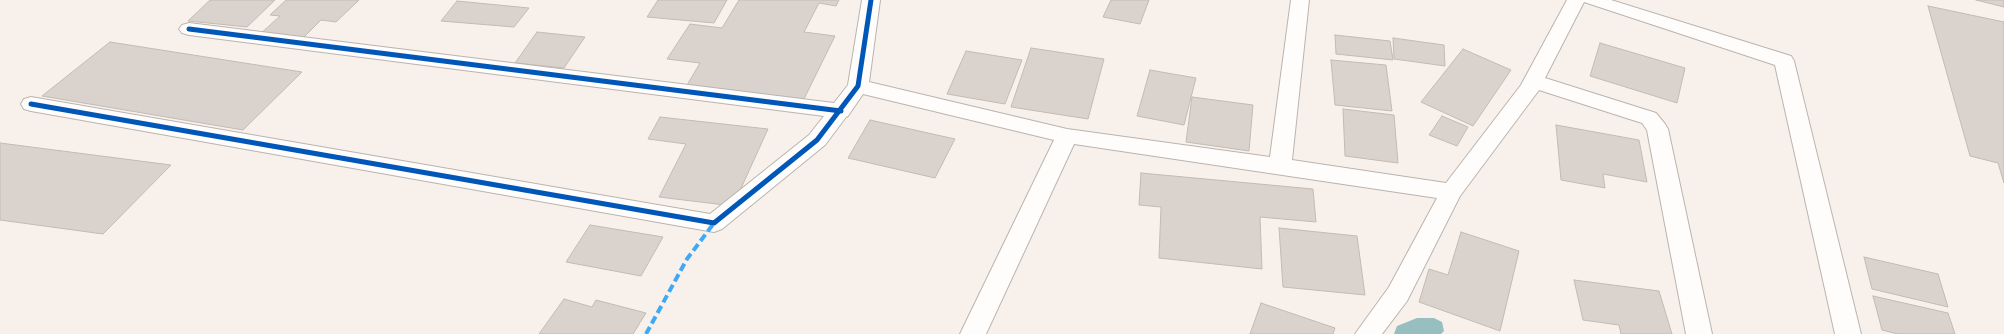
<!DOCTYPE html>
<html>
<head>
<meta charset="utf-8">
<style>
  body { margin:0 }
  canvas { display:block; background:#f8f1eb }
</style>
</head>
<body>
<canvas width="2004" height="334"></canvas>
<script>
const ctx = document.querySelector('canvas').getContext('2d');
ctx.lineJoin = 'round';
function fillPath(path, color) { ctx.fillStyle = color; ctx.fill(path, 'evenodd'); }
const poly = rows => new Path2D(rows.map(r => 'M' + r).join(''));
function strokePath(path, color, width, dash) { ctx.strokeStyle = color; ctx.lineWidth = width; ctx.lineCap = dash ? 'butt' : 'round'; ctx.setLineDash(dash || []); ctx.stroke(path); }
const water = poly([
  [1417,318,1434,318,1442,322,1444,331,1441,334,1394,334,1397,326]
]);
const building = poly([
  [210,0,275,0,247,27,188,21,210,0],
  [286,0,359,0,336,22,321,20,300,41,259,35,280,16,270,15,286,0],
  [658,0,727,0,714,23,647,17,658,0],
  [739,0,839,0,836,6,819,3,804,32,835,36,803,101,687,85,700,63,667,59,690,24,722,28,739,0],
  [1111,0,1149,0,1140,24,1103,17,1111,0],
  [1976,0,2004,0,2004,7,1976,0],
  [457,1,529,8,514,27,441,21,457,1],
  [1928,6,2004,22,2004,183,1998,163,1970,156,1928,6],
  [537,32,585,37,564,68,515,63,537,32],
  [1335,35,1390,41,1393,60,1336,54,1335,35],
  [1393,38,1444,45,1445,66,1394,59,1393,38],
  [110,42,302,72,243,130,42,96,110,42],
  [1600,43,1685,68,1677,103,1590,76,1600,43],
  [1031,48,1104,59,1088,119,1011,107,1031,48],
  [1463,49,1511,70,1473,126,1421,102,1463,49],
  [966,51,1022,60,1005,104,947,94,966,51],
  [1331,60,1386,65,1392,111,1335,105,1331,60],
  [1150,70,1196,78,1184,125,1137,116,1150,70],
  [1192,97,1253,105,1249,151,1186,142,1192,97],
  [1343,109,1394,115,1398,163,1345,156,1343,109],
  [1442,116,1468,127,1457,146,1429,135,1442,116],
  [660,117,768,129,733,206,659,197,686,144,648,139,660,117],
  [870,120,955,139,935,178,848,158,870,120],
  [1556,125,1639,140,1647,182,1603,174,1605,188,1561,180,1556,125],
  [0,143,171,165,103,234,0,220,0,143],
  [1141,173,1313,189,1316,222,1260,217,1262,269,1159,258,1161,207,1139,205,1141,173],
  [590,225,663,237,641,276,566,262,590,225],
  [1279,228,1357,236,1365,295,1283,287,1279,228],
  [1461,232,1519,251,1500,331,1419,302,1429,269,1448,275,1461,232],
  [1864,257,1938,274,1948,307,1872,289,1864,257],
  [1574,280,1659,291,1672,334,1621,334,1619,325,1583,320,1574,280],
  [1873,296,1948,313,1955,334,1898,334,1882,330,1873,296],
  [564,299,592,307,596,300,646,313,633,334,539,334,564,299],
  [1261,303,1335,328,1333,334,1250,334,1261,303]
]);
const minor = poly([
  [862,0,880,0,869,82,1067,129,1270,157,1291,0,1309,0,1292,160,1446,183,1521,85,1567,0,1611,0,1791,56,1794,61,1861,334,1835,334,1775,65,1584,2,1545,78,1656,113,1665,124,1668,129,1712,334,1686,334,1647,130,1642,123,1539,90,1460,196,1407,301,1382,334,1355,334,1389,287,1437,198,1074,144,986,334,960,334,1054,140,863,94,848,116,846,117,825,145,722,229,714,232,31,111,24,109,21,104,24,99,31,97,710,214,809,135,824,116,189,35,182,33,179,29,182,25,189,23,834,103,848,85,862,0]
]);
const quiet = poly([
  [646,334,687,259,714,223]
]);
const cycleway = poly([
  [189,29,841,111],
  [31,104,714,223,817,140,858,86,871,0]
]);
fillPath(water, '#97bfc0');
fillPath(building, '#dad3cd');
strokePath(building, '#c2bbb5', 1);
strokePath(minor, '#bbb4ae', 2);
fillPath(minor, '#fefdfc');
strokePath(quiet, '#3fa9f5', 4, [8, 4]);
strokePath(cycleway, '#0057b8', 5);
</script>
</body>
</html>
